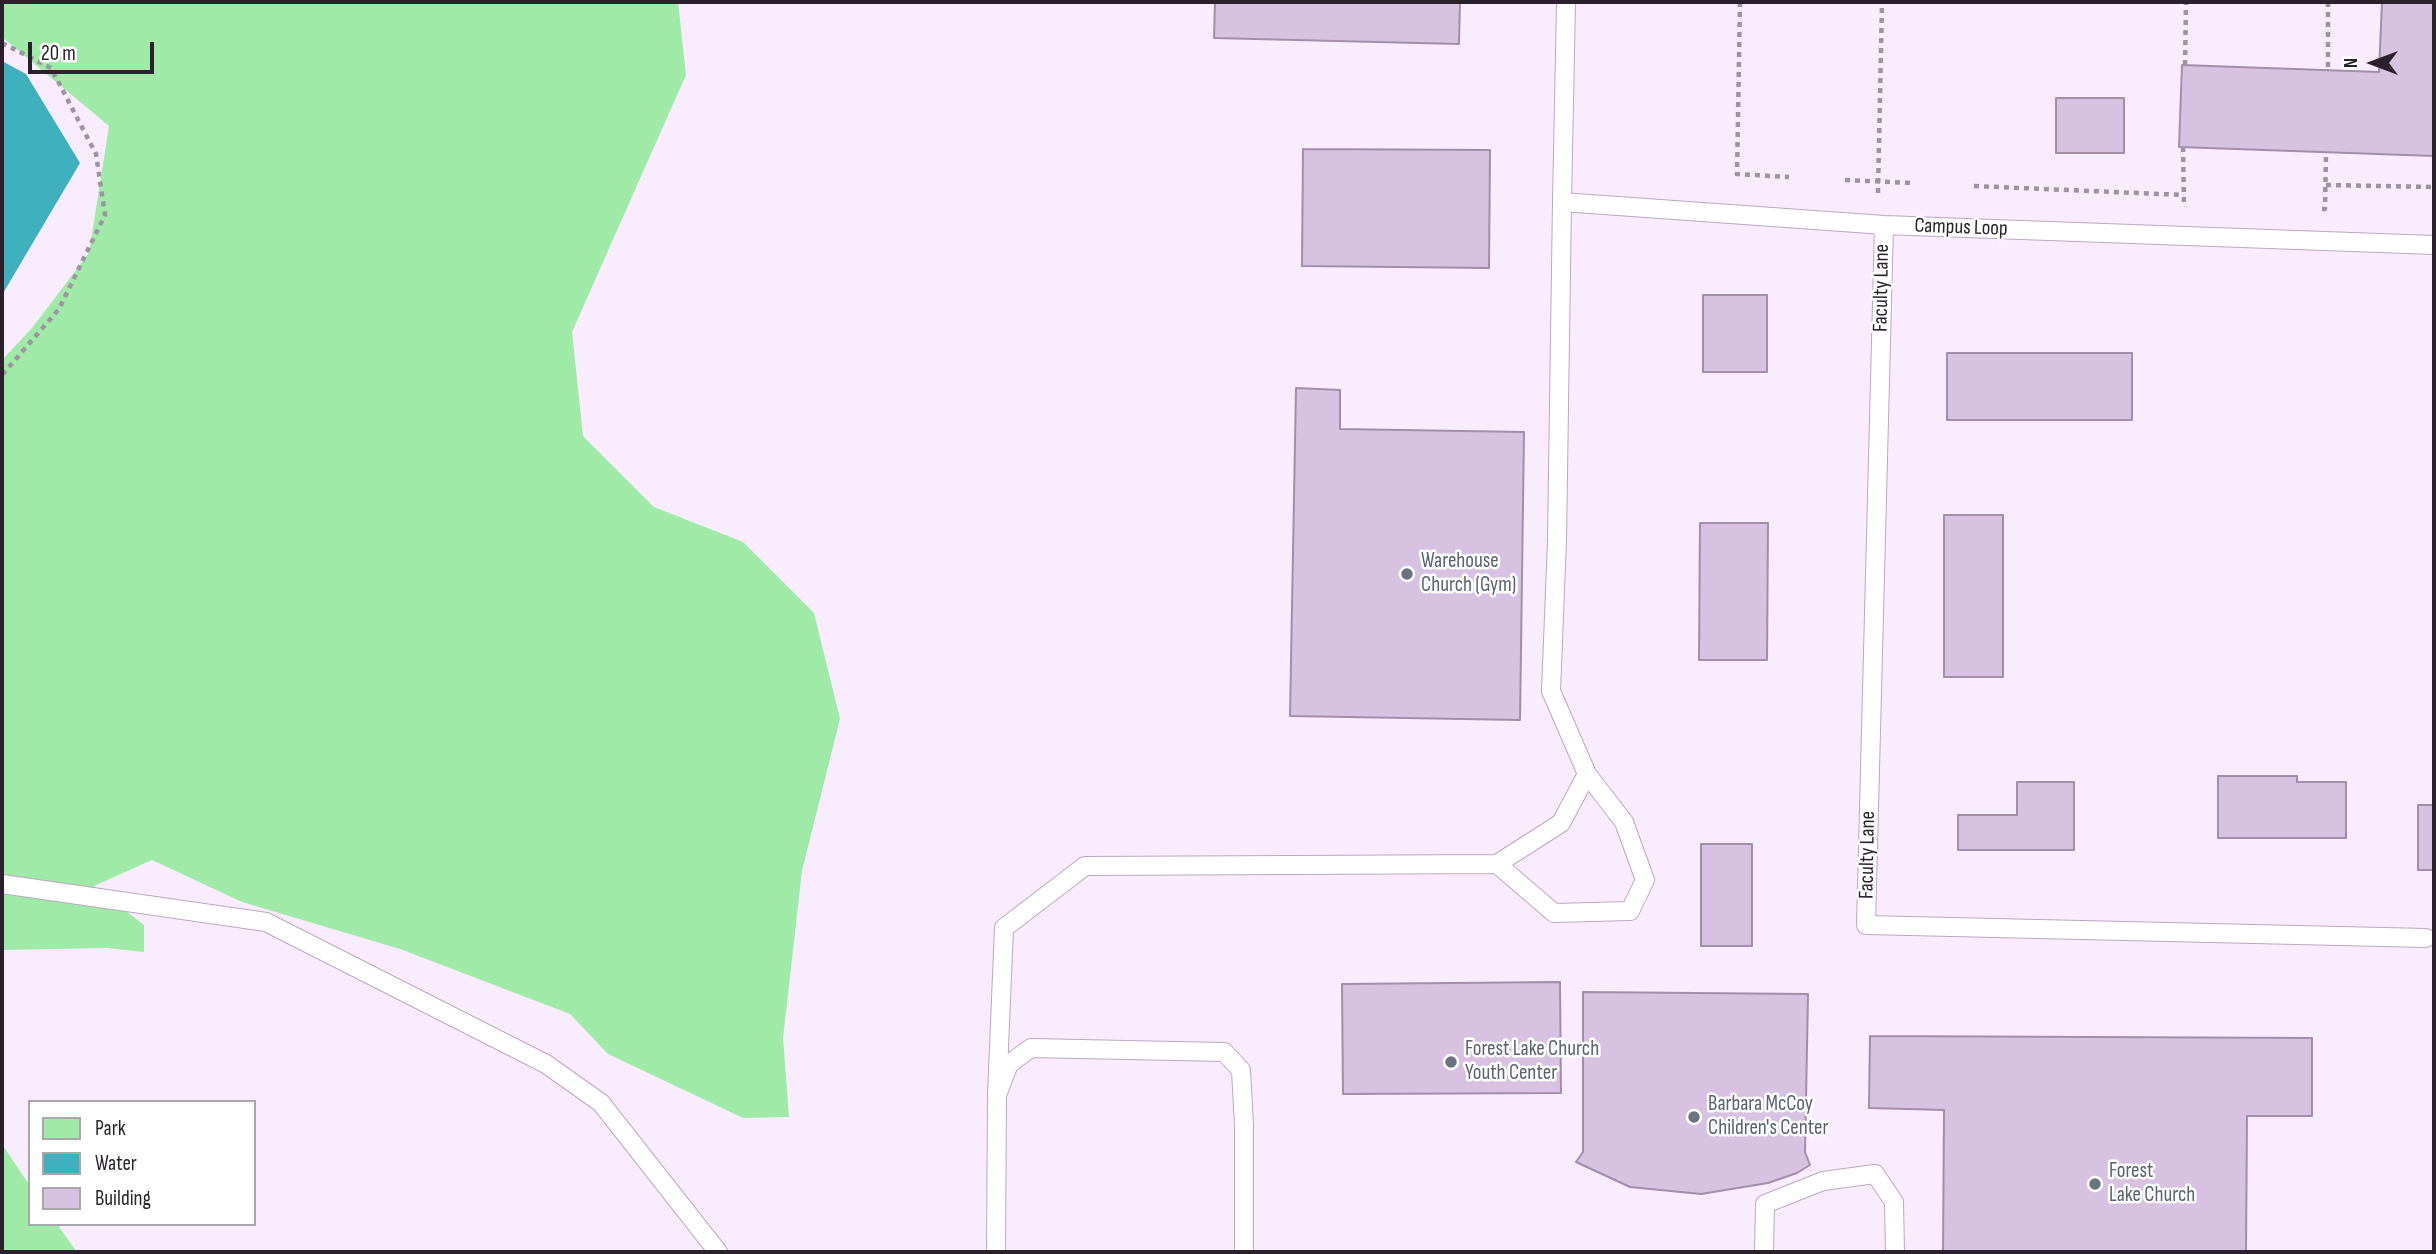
<!DOCTYPE html>
<html>
<head>
<meta charset="utf-8">
<style>
  body { margin:0 }
  #map { position:relative; width:2436px; height:1254px; overflow:hidden; background:#faecff; font-family:"Sofia Sans Condensed",sans-serif }
  canvas { display:block }
  .frame { position:absolute; inset:0; border:4px solid #2a212c; pointer-events:none }
  .legend { position:absolute; left:28px; top:1100px; width:228px; height:126px; box-sizing:border-box; background:#fff; border:2px solid #aaa6ab; margin:0; padding:9px 12px; list-style:none; font-size:21px; color:#2a212c }
  .legend li { display:flex; align-items:center; gap:14px; height:35px }
  .legend b { width:35px; border:2px solid #aaa6ab }
  .north { position:absolute; left:2338px; top:28px; width:70px; height:70px; -webkit-text-stroke:5px #fff; paint-order:stroke; rotate:270deg; font-size:19px; font-weight:700; line-height:28px; text-align:center; color:#2a212c }
  .north::after { content:''; display:block; margin:auto; width:24px; height:32px; background:#2a212c; clip-path:polygon(50% 0,100% 100%,50% 72%,0 100%) }
  .scale { position:absolute; left:28px; top:42px; width:126px; height:32px; box-sizing:border-box; border:4px solid #2a212c; border-top:0; padding-left:9px; font-size:21px; line-height:24px; white-space:nowrap; color:#2a212c; -webkit-text-stroke:5px #fff; paint-order:stroke }
</style>
</head>
<body>
<div id="map">
<canvas width="2436" height="1254"></canvas>
<div class="frame"></div>
<ul class="legend">
<li><b style="height:19px;background:#9feaa6"></b>Park</li>
<li><b style="height:19px;background:#3fb0bd"></b>Water</li>
<li><b style="height:19px;background:#d8c2e1"></b>Building</li>
</ul>
<div class="north">N</div>
<div class="scale">20 m</div>
</div>
<script>
const ctx = document.querySelector('canvas').getContext('2d');
ctx.lineJoin = 'round';
function fillPath(path, color) { ctx.fillStyle = color; ctx.fill(path, 'evenodd'); }
const poly = rows => new Path2D(rows.map(r => 'M' + r).join(''));
function strokePath(path, color, width, dash) { ctx.strokeStyle = color; ctx.lineWidth = width; ctx.lineCap = dash ? 'butt' : 'round'; ctx.setLineDash(dash || []); ctx.stroke(path); }
function label(font, color, halo, rows, align = 'center') {
  ctx.font = font + ' "Sofia Sans Condensed",sans-serif'; ctx.lineWidth = 5; ctx.setLineDash([]); ctx.textBaseline = 'middle'; ctx.strokeStyle = halo; ctx.fillStyle = color; for (const [text, x, y, turn = 0] of rows) {
    ctx.save(); ctx.translate(x, y); ctx.rotate((+turn || 0) * Math.PI / 180); ctx.textAlign = isNaN(turn) ? turn : align; if (halo) ctx.strokeText(text, 0, 0); ctx.fillText(text, 0, 0); ctx.restore();
  }
}
const green = poly([
  [2,2,678,2,686,75,572,332,583,436,654,507,743,542,814,613,840,719,802,871,783,1038,789,1117,743,1118,608,1054,570,1014,400,949,242,902,152,860,94,886,144,925,144,952,107,948,2,950,2,360,32,328,89,253,109,126,2,37],
  [2,1144,30,1186,30,1224,57,1224,77,1252,2,1252]
]);
const water = poly([
  [2,61,26,74,80,163,2,295]
]);
const building = poly([
  [1215,2,1460,2,1459,44,1214,38,1215,2],
  [2382,2,2434,2,2434,156,2179,147,2182,65,2379,72,2382,2],
  [2056,98,2124,98,2124,153,2056,153,2056,98],
  [1303,149,1490,150,1489,268,1302,266,1303,149],
  [1703,295,1767,295,1767,372,1703,372,1703,295],
  [1947,353,2132,353,2132,420,1947,420,1947,353],
  [1296,388,1340,390,1340,429,1524,432,1520,720,1290,716,1296,388],
  [1944,515,2003,515,2003,677,1944,677,1944,515],
  [1700,523,1768,523,1767,660,1699,660,1700,523],
  [2218,776,2297,776,2297,782,2346,782,2346,838,2218,838,2218,776],
  [2017,782,2074,782,2074,850,1958,850,1958,815,2017,815,2017,782],
  [2418,805,2434,805,2434,870,2418,870,2418,805],
  [1701,844,1752,844,1752,946,1701,946,1701,844],
  [1560,982,1561,1093,1343,1094,1342,984,1560,982],
  [1583,992,1808,994,1805,1152,1810,1165,1797,1173,1768,1183,1701,1194,1630,1187,1576,1162,1583,1152,1583,992],
  [1870,1036,2312,1038,2312,1116,2247,1116,2246,1252,1943,1252,1944,1110,1869,1108,1870,1036]
]);
const path = poly([
  [1740,2,1737,174,1789,177],
  [2328,2,2328,70],
  [2,43,51,68,96,154,105,215,59,309,2,375],
  [2185,65,2186,2],
  [2183,147,2184,205],
  [1845,180,1913,183],
  [2326,185,2434,187],
  [1974,186,2184,195],
  [1878,193,1882,2],
  [2322,209,2325,209,2326,152]
]);
const service = poly([
  [1566,2,1562,202,1884,225,2434,245],
  [1884,225,1866,925,2426,938],
  [1497,864,1554,913,1630,911,1645,880,1624,822,1587,774,1551,691,1557,541,1562,202],
  [2,884,266,922,546,1064,601,1103,718,1252],
  [997,1095,1004,928,1085,866,1497,864,1561,823,1587,774],
  [996,1252,997,1095,1009,1064,1031,1048,1224,1052,1241,1070,1244,1126,1244,1252],
  [1764,1252,1765,1204,1823,1181,1875,1174,1894,1202,1895,1252]
]);
const markers = [
  [1407,574,7,"#6b7280"],
  [1451,1062,7,"#6b7280"],
  [1694,1117,7,"#6b7280"],
  [2095,1184,7,"#6b7280"]
];
const streetNames = [
  ["Campus Loop",1961,228,2],
  ["Faculty Lane",1882,288,-89],
  ["Faculty Lane",1868,855,-89]
];
const worshipNames = [
  ["Warehouse",1421,562],
  ["Church (Gym)",1421,586],
  ["Forest Lake Church",1465,1050],
  ["Youth Center",1465,1074],
  ["Barbara McCoy",1708,1105],
  ["Children's Center",1708,1129],
  ["Forest",2109,1172],
  ["Lake Church",2109,1196]
];
fillPath(green, '#9feaa6');
fillPath(water, '#3fb0bd');
fillPath(building, '#d8c2e1');
strokePath(building, '#a28daa', 2);
strokePath(service, '#bda6c3', 20);
strokePath(path, '#9e93a2', 4.5, [5, 5]);
strokePath(service, '#fff', 18);
for (const [x, y, r, color] of markers) { const dot = new Path2D(); dot.arc(x, y, r, 0, 2 * Math.PI); ctx.fillStyle = color; ctx.fill(dot); strokePath(dot, '#fff', 2.5); }
label('21px', '#2a212c', '#fff', streetNames);
label('21px', '#5b616d', '#fff', worshipNames, 'left');
</script>
</body>
</html>
